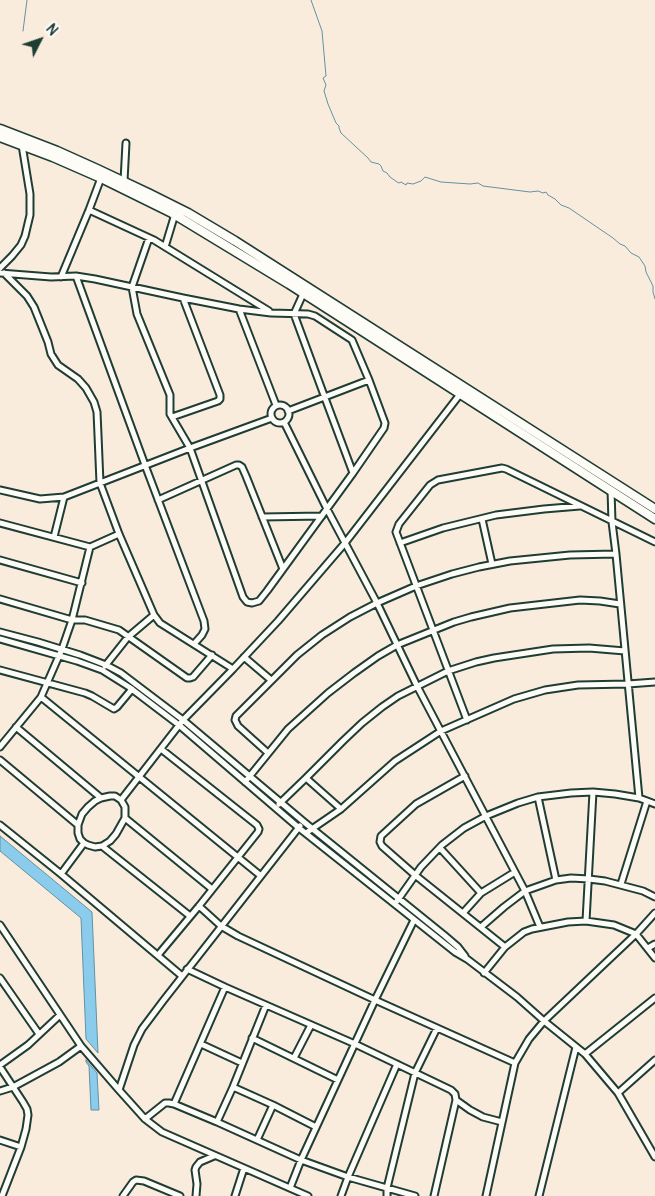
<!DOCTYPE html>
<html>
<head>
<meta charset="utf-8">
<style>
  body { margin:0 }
  #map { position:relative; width:655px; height:1196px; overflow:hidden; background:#faecdd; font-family:Pangolin,sans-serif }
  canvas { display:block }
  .north { position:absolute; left:15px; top:15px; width:50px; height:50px; -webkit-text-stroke:4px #fdfcf7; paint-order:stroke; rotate:49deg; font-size:14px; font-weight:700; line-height:20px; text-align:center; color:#1f3d34 }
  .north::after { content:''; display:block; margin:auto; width:18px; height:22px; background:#1f3d34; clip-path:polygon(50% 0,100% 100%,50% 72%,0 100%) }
</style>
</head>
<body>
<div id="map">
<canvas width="655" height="1196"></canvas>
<div class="north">N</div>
</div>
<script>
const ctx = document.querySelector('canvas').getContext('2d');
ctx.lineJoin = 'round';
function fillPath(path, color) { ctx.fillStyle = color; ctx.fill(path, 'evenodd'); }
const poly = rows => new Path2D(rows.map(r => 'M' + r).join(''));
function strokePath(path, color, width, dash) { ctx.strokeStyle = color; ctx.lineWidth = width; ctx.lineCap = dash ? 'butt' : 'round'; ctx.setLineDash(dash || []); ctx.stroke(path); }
const water = poly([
  [0,836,92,912,98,1053,86,1039,81,918,0,851,0,836],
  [86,1060,97,1073,99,1110,91,1110,89,1066,86,1062,86,1060]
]);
const stream = poly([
  [311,0,322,31,326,76,323,78,326,85,324,91,328,104,336,123,339,126,339,128,341,133,368,158,371,162,379,164,381,166,383,171,387,173,390,177,397,182,399,183,401,182,406,185,407,183,413,184,421,181,425,177,441,182,470,184,478,183,483,186,530,192,538,191,543,193,546,192,548,195,555,199,561,205,569,208,613,238,620,244,625,246,631,253,639,257,645,266,646,272,653,286,653,292,655,299],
  [23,31,27,0]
]);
const street = poly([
  [124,181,126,143],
  [89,210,154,240,269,311],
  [165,247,175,214],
  [0,268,12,256,21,245,25,236,30,215,30,194,22,145],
  [0,273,51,277,76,276,95,279,132,287,183,298,239,309,271,313,308,314,315,316,352,340,369,380,385,423,384,428,353,473,267,591,259,601,252,603,247,602,243,597,190,448,170,414,170,395,137,314,132,287,149,238],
  [4,273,27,296,34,307,48,342,51,354,58,365,78,379,86,388,94,402,97,412,98,435,100,483,119,534,154,615,160,623,233,669],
  [76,276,145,465,204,621,205,629,202,635,194,644],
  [61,277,89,210,101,178],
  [303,294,294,314,325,398,353,473],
  [239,309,276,405],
  '271 414a9 9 0 1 1 18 0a9 9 0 1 1-18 0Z',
  [288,411,369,380],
  [172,417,218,401,220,399,220,395,183,298],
  [284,422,327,509,377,603,417,686,525,891,540,927],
  [0,490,40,499,64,497,190,448,272,418],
  [611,490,612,522,616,554,639,798],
  [158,500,236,465,239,465,242,467,246,476,283,569],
  [262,517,322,516],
  [482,519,492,564],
  [0,523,90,547,119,534],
  [54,537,64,497],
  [400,543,443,528,496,515,544,509,580,506],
  [0,560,82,583],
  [0,599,72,620,85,620,119,630,187,678,190,678,193,677,212,655],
  [0,632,38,642,80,655,106,665,121,673,183,720,304,822,444,935,458,947,465,956],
  [0,639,77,661,102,670,129,687,179,725,299,828,455,952,467,959,517,997,544,1021,585,1054,618,1093,655,1157],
  [244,657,271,680],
  [105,666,128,637,154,615],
  [0,670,85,693,92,696,114,709,117,707,132,689],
  [41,697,261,876],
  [467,720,396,532,399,524,430,485,438,480,502,468,506,469,655,542],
  [16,727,101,798],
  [0,747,41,697,62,649,72,620,90,547],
  [268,753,238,726,235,720,236,716,297,655,322,635,350,617,377,603,416,586,452,574,479,567,510,561,570,555,616,554],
  [0,760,78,825],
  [465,776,416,804,381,836,380,842,382,846,415,875,505,947],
  [245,782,288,729,328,693,354,673,378,656,397,645,454,622,471,617,510,608,580,600,600,601,620,604],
  [110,796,115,796,121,800,125,807,125,818,116,834,110,841,102,846,95,847,88,845,84,843,80,839,78,833,78,825,82,814,88,807,95,801,101,798,110,796],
  [538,797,556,880],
  [121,800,183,720,233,669,278,621,345,543,461,393],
  [279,804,306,778],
  [341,809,395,761,441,731,514,699,545,690,578,685,628,684,655,682],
  [125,818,212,889],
  [0,825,61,874,182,976],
  [300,826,163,1001,142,1029,134,1045,119,1090,145,1119,162,1132,308,1196],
  [306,833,341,809,306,778,343,741,362,723,382,707,398,696,448,671,476,662,494,658,553,649,589,648,625,651],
  [102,846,190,916],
  [440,848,481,893],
  [61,874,84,843],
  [621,884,647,801],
  [397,901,421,867,442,845,464,828,486,816,518,803,538,797,571,793,593,792,615,794,639,798,655,804],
  [199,906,221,926,238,936,375,1000,515,1063],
  [463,913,481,893,515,872],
  [586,921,593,792],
  [0,925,81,1046,119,1090],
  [481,927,504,907,525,891,556,880,571,878,589,879,605,881,643,891,655,897],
  [648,948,655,944],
  [158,955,199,906,258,832,259,829,257,825,161,749],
  [187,969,225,987],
  [484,973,505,947,524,932,532,929,568,922,586,921,614,925,636,934,655,958],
  [0,978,39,1034],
  [252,1038,338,1080],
  [201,1044,242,1063],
  [585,1054,655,998],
  [294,1058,311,1025],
  [0,1065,28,1045,60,1015],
  [0,1067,23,1102,27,1109,28,1115,26,1129,21,1147,2,1196],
  [233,1087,266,1005],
  [0,1091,13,1087,59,1062,81,1046],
  [618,1093,655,1060],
  [456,1100,470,1110,483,1117,502,1122],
  [174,1104,225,987,355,1044,451,1090,455,1094,456,1100,434,1196],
  [145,1119,165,1103,169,1103,174,1104,217,1122,301,1160,348,1177,415,1196],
  [217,1122,233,1087,273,1105,316,1127],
  [0,1140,21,1147],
  [257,1140,273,1105],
  [290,1188,301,1160,375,1000,414,920],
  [123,1196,133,1182,136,1180,144,1181,180,1196],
  [196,1196,197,1184,195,1170,196,1167,200,1162,214,1156],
  [235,1196,244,1168],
  [341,1196,348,1177,397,1064],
  [387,1196,387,1188,415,1073,437,1028],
  [486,1196,515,1063,529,1039,544,1021,636,934,655,913],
  [539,1196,576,1047]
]);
const secondary = poly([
  [0,129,57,151,97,169,148,193,188,213,235,241,655,509],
  [0,137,53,157,101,178,172,213,289,284,655,519]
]);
fillPath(water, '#8bcbec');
strokePath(water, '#6092a2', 1);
strokePath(stream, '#6092a2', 1);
strokePath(street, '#1f3d34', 9);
strokePath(secondary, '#1f3d34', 11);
strokePath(street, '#fdfcf7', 5);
strokePath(secondary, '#fdfcf7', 8);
</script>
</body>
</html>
